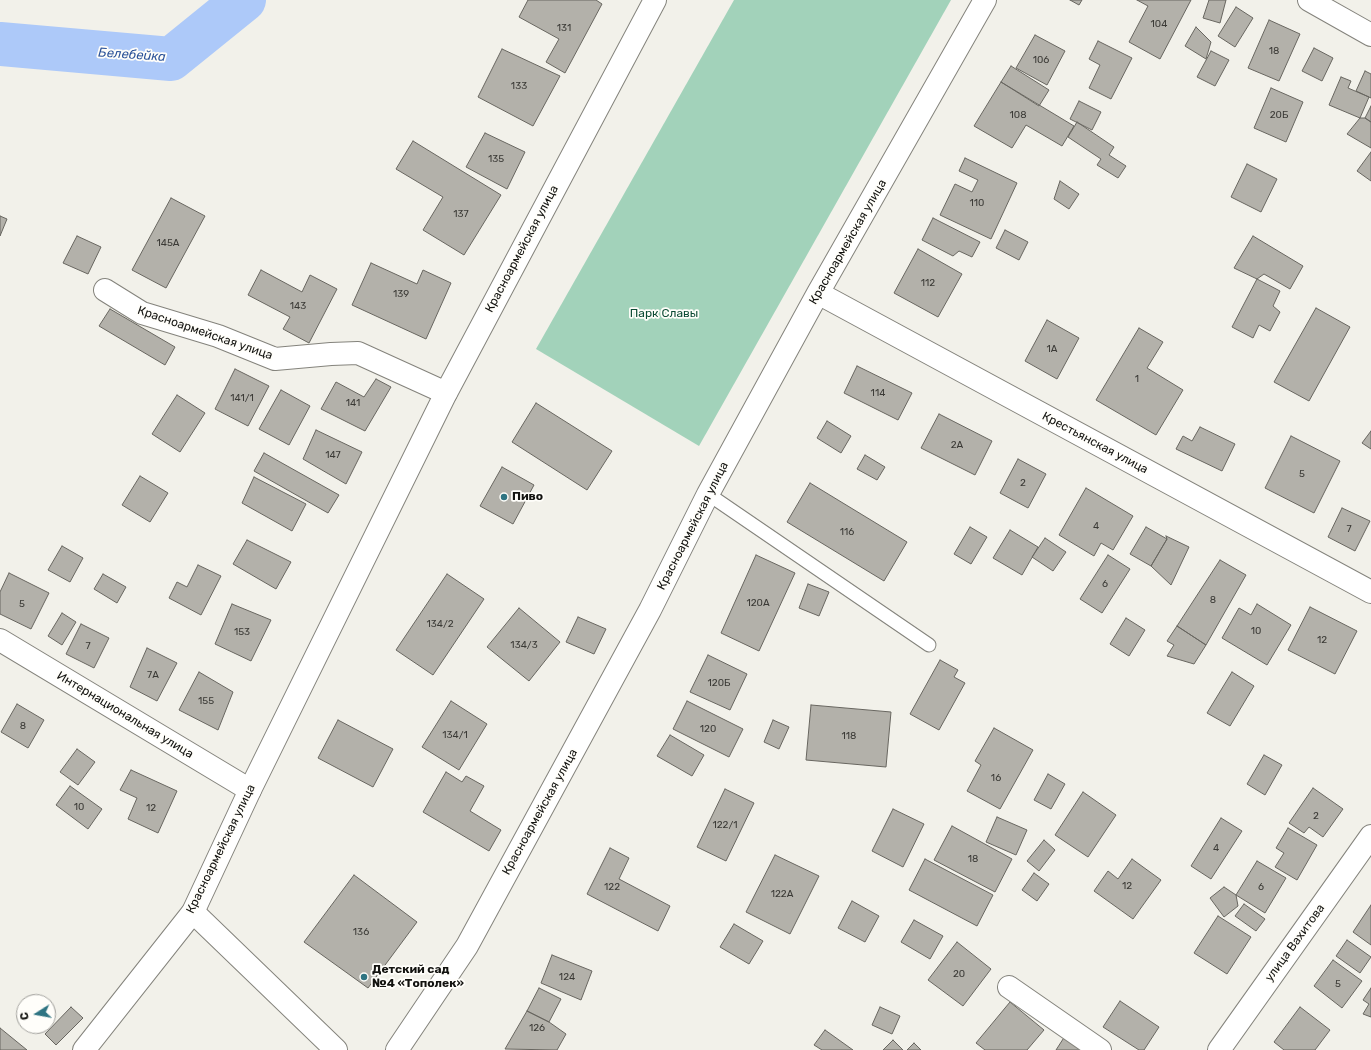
<!DOCTYPE html>
<html>
<head>
<meta charset="utf-8">
<style>
  body { margin:0 }
  #map { position:relative; width:1371px; height:1050px; overflow:hidden; background:#f2f1ea; font-family:Rubik,sans-serif }
  canvas { display:block }
  .north { position:absolute; left:16px; top:994px; width:40px; height:40px; box-sizing:border-box; background:#fffefa; border:1px solid #a1a09c; border-radius:50%; rotate:259deg; font-size:11px; font-weight:700; line-height:16px; text-align:center; color:#131310 }
  .north::after { content:''; display:block; margin:auto; width:14px; height:18px; background:#2e7482; clip-path:polygon(50% 0,100% 100%,50% 72%,0 100%) }
</style>
</head>
<body>
<div id="map">
<canvas width="1371" height="1050"></canvas>
<div class="north">С</div>
</div>
<script>
const ctx = document.querySelector('canvas').getContext('2d');
ctx.lineJoin = 'round';
function fillPath(path, color) { ctx.fillStyle = color; ctx.fill(path, 'evenodd'); }
const poly = rows => new Path2D(rows.map(r => 'M' + r).join(''));
function strokePath(path, color, width, dash) { ctx.strokeStyle = color; ctx.lineWidth = width; ctx.lineCap = dash ? 'butt' : 'round'; ctx.setLineDash(dash || []); ctx.stroke(path); }
function label(font, color, halo, rows, align = 'center') {
  ctx.font = font + ' Rubik,sans-serif'; ctx.lineWidth = 3.5; ctx.setLineDash([]); ctx.textBaseline = 'middle'; ctx.strokeStyle = halo; ctx.fillStyle = color; for (const [text, x, y, turn = 0] of rows) {
    ctx.save(); ctx.translate(x, y); ctx.rotate((+turn || 0) * Math.PI / 180); ctx.textAlign = isNaN(turn) ? turn : align; if (halo) ctx.strokeText(text, 0, 0); ctx.fillText(text, 0, 0); ctx.restore();
  }
}
const green = poly([
  [734,0,951,0,699,446,536,349]
]);
const river = poly([
  [0,44,171,59,244,0]
]);
const building = poly([
  [528,0,596,0,602,4,565,73,546,62,559,39,519,17,528,0],
  [1070,0,1082,0,1079,5,1070,0],
  [1137,0,1191,0,1160,59,1129,42,1148,6,1137,0],
  [1209,0,1226,0,1220,23,1203,18,1209,0],
  [1236,7,1253,18,1235,47,1218,36,1236,7],
  [1269,20,1300,34,1279,81,1248,68,1269,20],
  [1196,27,1211,42,1206,59,1185,46,1196,27],
  [1035,35,1065,51,1047,85,1016,68,1035,35],
  [1098,41,1132,58,1111,99,1089,88,1100,65,1089,59,1098,41],
  [1314,48,1333,58,1322,81,1302,71,1314,48],
  [502,49,560,76,533,126,478,97,502,49],
  [1211,51,1229,60,1215,86,1197,77,1211,51],
  [1011,66,1049,90,1039,106,1001,82,1011,66],
  [1365,71,1371,74,1371,98,1356,91,1365,71],
  [1341,77,1351,81,1348,88,1369,97,1360,118,1329,105,1341,77],
  [1001,82,1074,126,1062,146,1026,125,1012,148,974,126,1001,82],
  [1271,88,1303,102,1286,142,1254,128,1271,88],
  [1079,101,1101,112,1092,130,1070,119,1079,101],
  [1371,106,1371,122,1365,118,1371,106],
  [1360,118,1365,118,1371,122,1371,148,1347,134,1360,118],
  [1077,122,1114,147,1109,155,1126,166,1118,178,1097,165,1101,159,1068,137,1077,122],
  [485,133,525,152,507,189,466,167,485,133],
  [413,141,501,195,464,255,423,230,443,197,396,169,413,141],
  [1371,152,1371,181,1357,171,1371,152],
  [965,158,1017,183,991,239,940,215,955,184,972,192,978,180,959,171,965,158],
  [1247,164,1277,179,1261,212,1231,197,1247,164],
  [1060,181,1079,194,1069,209,1054,199,1060,181],
  [171,198,205,216,166,288,132,270,171,198],
  [0,216,7,219,0,236,0,216],
  [933,218,980,242,972,257,959,251,953,256,922,240,933,218],
  [1005,230,1028,242,1019,260,996,248,1005,230],
  [77,236,101,247,88,274,63,263,77,236],
  [1253,236,1303,266,1290,289,1264,274,1257,279,1234,268,1253,236],
  [918,249,962,274,938,317,894,293,918,249],
  [371,263,417,284,423,270,451,283,426,339,352,305,371,263],
  [261,270,302,292,310,275,337,289,309,343,283,329,290,317,248,295,261,270],
  [1257,279,1280,291,1273,306,1280,312,1270,331,1259,325,1253,338,1232,327,1257,279],
  [1316,308,1350,327,1309,401,1274,382,1316,308],
  [110,309,175,347,165,365,99,326,110,309],
  [1047,320,1079,338,1057,379,1025,361,1047,320],
  [1139,328,1163,342,1147,368,1183,390,1156,435,1096,400,1139,328],
  [857,366,912,393,898,420,844,393,857,366],
  [235,369,269,386,248,426,215,409,235,369],
  [376,379,391,387,365,431,321,409,336,382,364,397,376,379],
  [281,390,310,406,289,445,259,429,281,390],
  [177,395,205,413,180,452,152,434,177,395],
  [536,403,612,451,587,490,512,442,536,403],
  [939,414,992,441,975,475,921,448,939,414],
  [827,421,851,436,841,453,817,438,827,421],
  [1200,427,1235,444,1222,471,1176,449,1183,436,1192,441,1200,427],
  [316,430,362,452,346,484,303,459,316,430],
  [1371,431,1371,449,1362,443,1371,431],
  [1291,436,1340,461,1314,513,1265,488,1291,436],
  [264,453,339,495,328,513,254,471,264,453],
  [865,455,885,467,877,480,857,469,865,455],
  [1018,459,1046,474,1028,508,1000,493,1018,459],
  [502,467,534,485,513,524,480,506,502,467],
  [140,476,168,493,150,522,122,505,140,476],
  [254,477,306,504,292,531,242,503,254,477],
  [810,483,907,542,884,581,787,522,810,483],
  [1086,488,1133,516,1113,550,1101,543,1094,556,1059,535,1086,488],
  [1342,508,1370,521,1355,551,1328,537,1342,508],
  [970,527,987,537,971,564,954,554,970,527],
  [1146,527,1167,539,1151,566,1130,554,1146,527],
  [1010,530,1038,547,1022,575,993,558,1010,530],
  [1166,536,1189,547,1171,585,1151,566,1167,539,1166,536],
  [1045,538,1066,552,1053,571,1032,557,1045,538],
  [247,540,291,562,276,589,233,564,247,540],
  [62,546,83,558,70,582,48,570,62,546],
  [756,555,795,573,759,651,721,633,756,555],
  [1108,555,1130,569,1102,613,1080,599,1108,555],
  [1220,560,1246,575,1206,645,1177,626,1220,560],
  [198,565,221,576,201,615,169,598,177,582,187,587,198,565],
  [9,573,49,593,31,629,0,614,0,592,9,573],
  [103,574,126,587,117,603,94,589,103,574],
  [447,574,484,599,433,675,396,650,447,574],
  [808,584,829,592,819,616,799,608,808,584],
  [232,604,271,620,251,661,215,644,232,604],
  [1257,604,1291,625,1267,665,1222,638,1239,608,1251,615,1257,604],
  [1310,607,1357,631,1335,674,1288,650,1310,607],
  [519,608,560,642,529,681,487,647,519,608],
  [62,613,76,622,62,645,48,636,62,613],
  [578,617,606,629,594,654,566,642,578,617],
  [1126,618,1145,630,1129,656,1110,644,1126,618],
  [81,624,109,638,94,668,66,654,81,624],
  [1177,626,1206,645,1194,664,1167,656,1174,645,1167,641,1177,626],
  [147,648,177,663,157,701,130,687,147,648],
  [708,655,747,674,730,710,690,692,708,655],
  [940,660,958,670,954,677,965,683,939,730,910,714,940,660],
  [199,672,233,692,218,730,179,710,199,672],
  [1232,672,1254,686,1230,726,1207,713,1232,672],
  [451,701,487,724,459,770,422,747,451,701],
  [687,701,743,729,729,757,673,729,687,701],
  [17,704,44,720,28,748,1,732,17,704],
  [811,705,891,712,886,767,806,760,811,705],
  [338,720,393,749,373,787,318,758,338,720],
  [773,720,789,727,779,749,764,742,773,720],
  [994,728,1033,750,1000,809,967,791,981,765,975,761,994,728],
  [670,735,704,755,692,776,657,756,670,735],
  [77,749,95,762,78,785,60,772,77,749],
  [1264,755,1282,765,1265,795,1247,784,1264,755],
  [131,770,177,791,158,833,128,819,137,798,120,790,131,770],
  [446,772,462,782,466,776,484,786,470,811,501,830,489,851,423,812,446,772],
  [1048,774,1065,784,1051,809,1034,800,1048,774],
  [70,786,102,809,88,829,56,805,70,786],
  [1313,788,1343,809,1323,837,1309,827,1304,833,1289,823,1313,788],
  [725,789,754,803,726,861,697,847,725,789],
  [1083,792,1116,815,1088,857,1055,835,1083,792],
  [893,809,924,824,903,867,872,851,893,809],
  [997,817,1027,830,1016,855,986,842,997,817],
  [1221,818,1242,831,1211,879,1191,866,1221,818],
  [952,826,1012,859,995,892,934,860,952,826],
  [1288,828,1317,845,1297,880,1275,867,1284,853,1276,848,1288,828],
  [1044,840,1055,850,1039,871,1027,861,1044,840],
  [610,848,629,858,619,879,670,906,658,931,587,894,610,848],
  [775,855,819,876,790,934,746,912,775,855],
  [925,859,993,895,977,926,909,890,925,859],
  [1132,859,1161,880,1133,919,1094,891,1108,871,1118,879,1132,859],
  [1257,861,1286,878,1265,913,1236,895,1257,861],
  [1034,873,1049,884,1037,901,1022,890,1034,873],
  [354,875,417,922,368,988,304,942,354,875],
  [1224,887,1236,895,1238,906,1224,917,1210,898,1224,887],
  [852,901,879,916,865,942,838,928,852,901],
  [1244,904,1265,919,1256,931,1235,916,1244,904],
  [1371,905,1371,945,1353,932,1371,905],
  [1218,916,1251,937,1227,974,1194,953,1218,916],
  [914,920,943,936,930,959,901,942,914,920],
  [734,924,763,941,749,964,720,947,734,924],
  [1347,940,1371,957,1360,973,1336,956,1347,940],
  [957,942,991,969,963,1006,928,980,957,942],
  [552,955,592,971,581,1000,541,983,552,955],
  [1333,960,1362,981,1342,1008,1314,986,1333,960],
  [539,988,561,999,549,1022,527,1011,539,988],
  [1371,988,1371,1017,1363,1014,1369,1004,1363,1000,1371,988],
  [1120,1001,1159,1027,1144,1050,1139,1050,1103,1027,1120,1001],
  [1010,1002,1044,1030,1027,1050,985,1050,976,1043,1010,1002],
  [71,1007,83,1018,56,1045,45,1034,71,1007],
  [880,1007,900,1016,892,1034,872,1025,880,1007],
  [1300,1007,1330,1030,1315,1050,1284,1050,1274,1042,1300,1007],
  [527,1011,549,1022,566,1034,557,1050,505,1049,527,1011],
  [0,1028,27,1050,0,1050,0,1028],
  [825,1030,853,1050,822,1050,814,1045,825,1030],
  [1065,1036,1082,1050,1056,1050,1065,1036],
  [893,1040,903,1050,883,1050,893,1040],
  [914,1043,921,1050,907,1050,914,1043]
]);
const lane = poly([
  [708,494,929,645]
]);
const street = poly([
  [105,290,142,313,218,336,275,359,331,354,358,353,446,393],
  [818,293,1371,592],
  [0,640,250,790],
  [193,912,336,1050],
  [1009,987,1100,1050],
  [397,1050,467,946,650,610,708,494,818,293,985,0],
  [1219,1050,1371,836]
]);
const secondary = poly([
  [1309,0,1371,35],
  [84,1050,193,912,250,790,446,393,655,0]
]);
const markers = [
  [504,497,4,"#2e7482"],
  [364,977,4,"#2e7482"]
];
const numberNames = [
  ["104",1159,24],
  ["131",564,28],
  ["18",1274,51],
  ["106",1041,60],
  ["133",519,86],
  ["108",1018,115],
  ["20Б",1279,115],
  ["135",496,159],
  ["110",977,203],
  ["137",461,214],
  ["145А",168,243],
  ["112",928,283],
  ["139",401,294],
  ["143",298,306],
  ["1А",1052,349],
  ["1",1137,379],
  ["114",878,393],
  ["141/1",242,398],
  ["141",353,403],
  ["2А",957,445],
  ["147",333,455],
  ["5",1302,474],
  ["2",1023,483],
  ["4",1096,526],
  ["7",1349,529],
  ["116",847,532],
  ["6",1105,584],
  ["8",1213,600],
  ["120А",758,603],
  ["5",22,604],
  ["134/2",440,624],
  ["10",1256,631],
  ["153",242,632],
  ["12",1322,640],
  ["134/3",524,645],
  ["7",88,646],
  ["7А",153,675],
  ["120Б",719,683],
  ["155",206,701],
  ["8",23,726],
  ["120",708,729],
  ["134/1",455,735],
  ["118",849,736],
  ["16",996,778],
  ["10",79,807],
  ["12",151,808],
  ["2",1316,816],
  ["122/1",725,825],
  ["4",1216,848],
  ["18",973,859],
  ["12",1127,886],
  ["122",612,887],
  ["6",1261,887],
  ["122А",782,894],
  ["136",361,932],
  ["20",959,974],
  ["124",567,977],
  ["5",1338,984],
  ["126",537,1028]
];
const streetNames = [
  ["Красноармейская улица",848,242,-60],
  ["Красноармейская улица",522,249,-62],
  ["Красноармейская улица",205,333,19],
  ["Крестьянская улица",1095,443,28],
  ["Красноармейская улица",693,526,-63],
  ["Интернациональная улица",125,715,31],
  ["Красноармейская улица",540,812,-61],
  ["Красноармейская улица",221,849,-64],
  ["улица Вахитова",1295,943,-54]
];
const parkNames = [
  ["Парк Славы",664,314]
];
const poiNames = [
  ["Пиво",512,497],
  ["Детский сад",372,970],
  ["№4 «Тополек»",372,984]
];
const waterNames = [
  ["Белебейка",132,55,4]
];
fillPath(green, '#a2d2ba');
strokePath(river, '#adc9f9', 44);
fillPath(building, '#b3b1aa');
strokePath(building, '#686660', 1);
strokePath(lane, '#84837c', 15);
strokePath(street, '#84837c', 24);
strokePath(secondary, '#84837c', 24);
strokePath(lane, '#fff', 13);
strokePath(street, '#fff', 22);
strokePath(secondary, '#fff', 22);
for (const [x, y, r, color] of markers) { const dot = new Path2D(); dot.arc(x, y, r, 0, 2 * Math.PI); ctx.fillStyle = color; ctx.fill(dot); strokePath(dot, '#fffefa', 1.5); }
label('10px', '#3b3a36', null, numberNames);
label('12px', '#131310', '#fffefa', streetNames);
label('12px', '#0c4b34', '#fffefa', parkNames);
label('bold 12px', '#131310', '#fffefa', poiNames, 'left');
label('italic 13px', '#2c5399', '#fffefa', waterNames);
</script>
</body>
</html>
